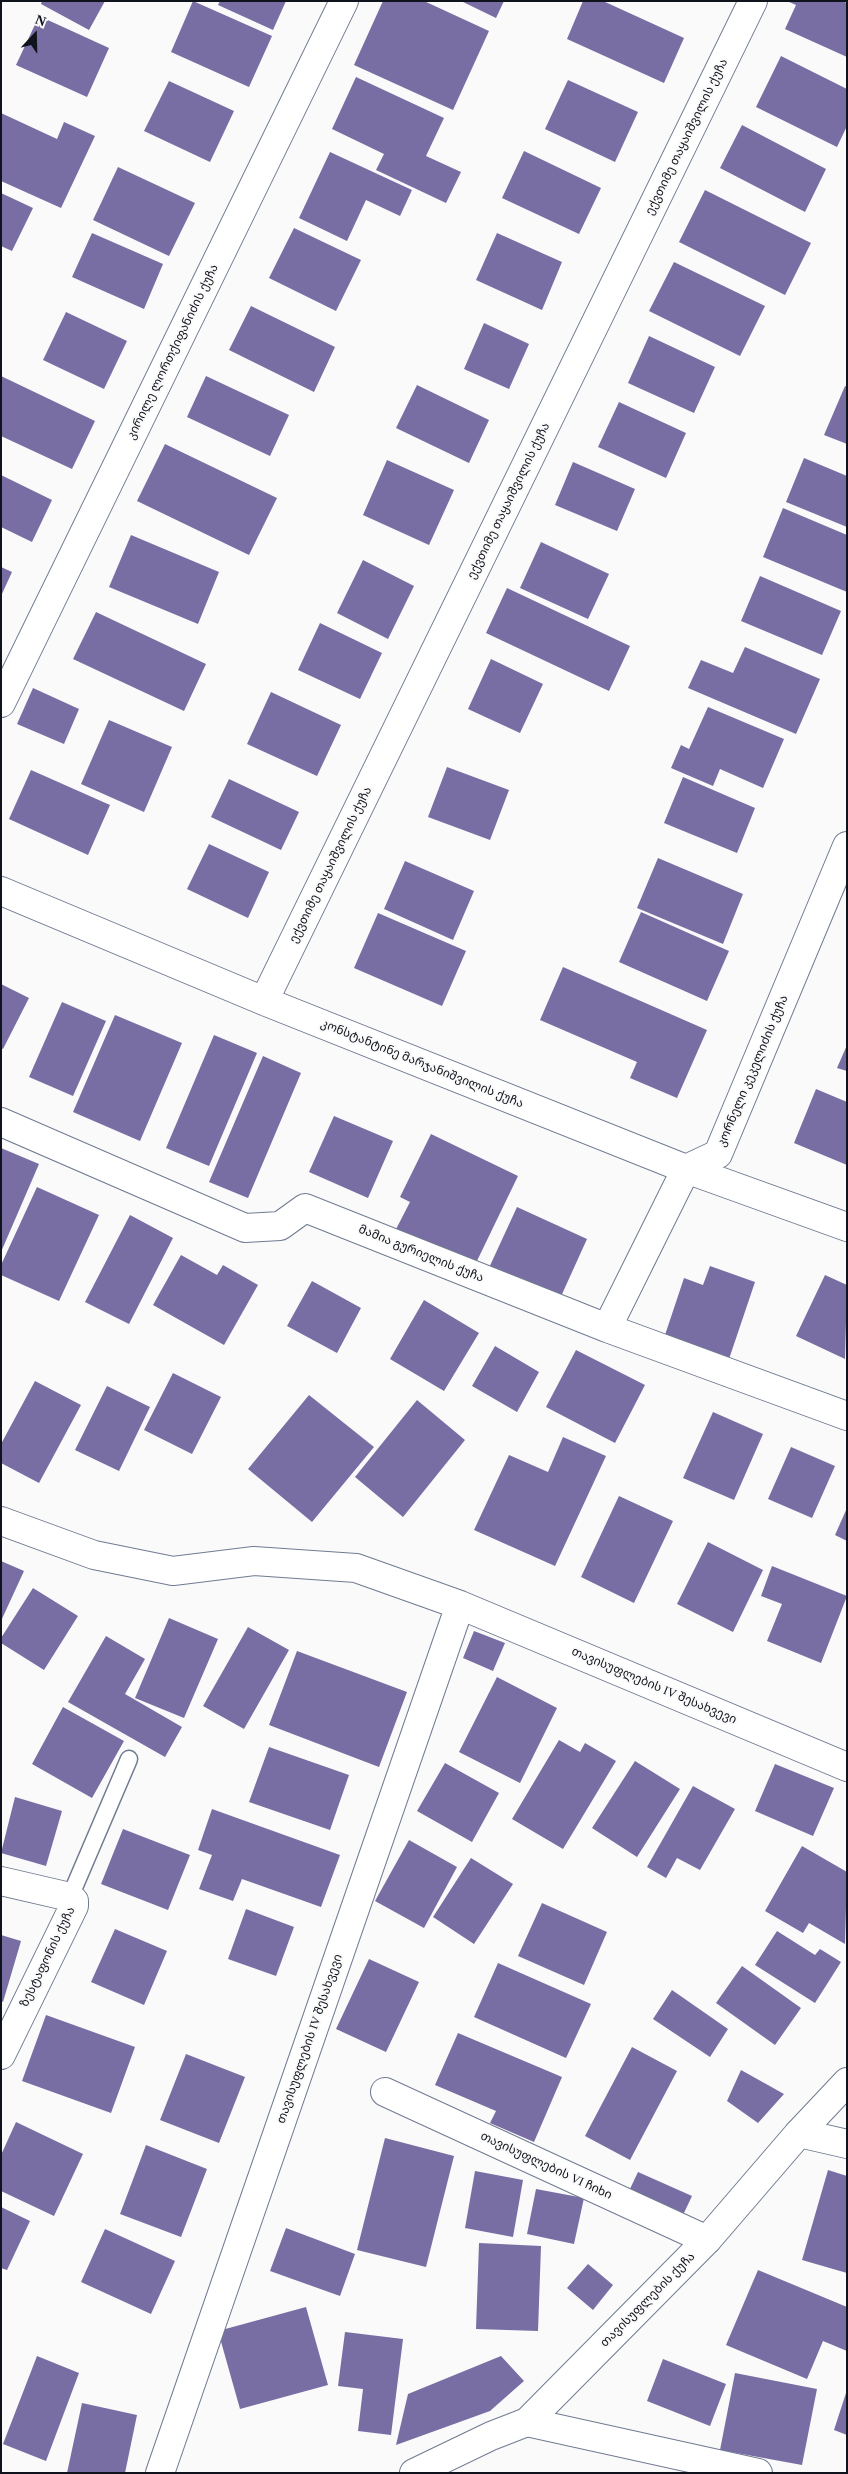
<!DOCTYPE html>
<html>
<head>
<meta charset="utf-8">
<style>
  body { margin:0 }
  #map { position:relative; width:848px; height:2474px; overflow:hidden; background:#fafafa; font-family:"Times New Roman",serif }
  canvas { display:block }
  .frame { position:absolute; inset:0; border:2px solid #0f131b; pointer-events:none }
  .north { position:absolute; left:10px; top:10px; width:50px; height:50px; -webkit-text-stroke:4px #fafafa; paint-order:stroke; rotate:21deg; font-size:14px; font-weight:700; line-height:20px; text-align:center; color:#0f131b }
  .north::after { content:''; display:block; margin:auto; width:18px; height:22px; background:#0f131b; clip-path:polygon(50% 0,100% 100%,50% 72%,0 100%) }
</style>
</head>
<body>
<div id="map">
<canvas width="848" height="2474"></canvas>
<div class="frame"></div>
<div class="north">N</div>
</div>
<script>
const ctx = document.querySelector('canvas').getContext('2d');
ctx.lineJoin = 'round';
function fillPath(path, color) { ctx.fillStyle = color; ctx.fill(path, 'evenodd'); }
const poly = rows => new Path2D(rows.map(r => 'M' + r).join(''));
function strokePath(path, color, width, dash) { ctx.strokeStyle = color; ctx.lineWidth = width; ctx.lineCap = dash ? 'butt' : 'round'; ctx.setLineDash(dash || []); ctx.stroke(path); }
function label(font, color, halo, rows, align = 'center') {
  ctx.font = font + ' "Times New Roman","Noto Sans Georgian",serif'; ctx.lineWidth = 4; ctx.setLineDash([]); ctx.textBaseline = 'middle'; ctx.strokeStyle = halo; ctx.fillStyle = color; for (const [text, x, y, turn = 0] of rows) {
    ctx.save(); ctx.translate(x, y); ctx.rotate((+turn || 0) * Math.PI / 180); ctx.textAlign = isNaN(turn) ? turn : align; if (halo) ctx.strokeText(text, 0, 0); ctx.fillText(text, 0, 0); ctx.restore();
  }
}
const building = poly([
  [42,1,105,1,89,30,41,4],
  [193,1,272,36,249,87,171,52],
  [220,1,286,1,273,30,218,5],
  [383,1,424,1,489,31,453,110,354,65],
  [461,1,504,1,496,18],
  [583,1,603,1,684,38,664,83,567,39],
  [787,1,842,1,847,3,847,57,785,29,796,5],
  [39,16,109,48,87,97,16,65],
  [781,56,847,89,847,126,837,147,756,107],
  [356,77,444,118,426,156,461,172,446,203,376,170,384,154,332,129],
  [568,80,638,112,615,162,545,129],
  [169,81,234,111,210,162,144,131],
  [1,113,57,139,64,122,95,136,61,208,1,181],
  [742,125,826,169,805,212,720,168],
  [524,151,601,188,579,234,502,198],
  [330,152,412,190,400,216,366,200,347,241,299,218],
  [118,167,195,203,169,256,93,220],
  [705,190,811,243,785,295,679,242],
  [1,193,33,208,12,251,1,246],
  [294,228,361,260,336,311,269,278],
  [92,233,163,264,144,309,72,277],
  [497,233,562,262,542,310,476,280],
  [674,262,765,306,740,356,649,311],
  [251,306,335,347,314,392,229,350],
  [66,312,127,341,104,389,43,360],
  [484,323,529,344,509,389,464,369],
  [649,336,715,367,694,413,628,383],
  [1,376,95,421,72,469,1,436],
  [206,376,289,415,270,456,187,417],
  [417,385,489,420,469,463,396,428],
  [845,386,847,387,847,444,824,435],
  [619,402,686,433,666,478,598,447],
  [165,444,277,498,249,555,137,501],
  [804,458,847,476,847,527,786,502],
  [387,460,454,490,429,545,363,515],
  [573,462,635,489,617,531,555,505],
  [1,475,52,500,32,542,1,527],
  [783,508,847,535,847,592,763,557],
  [131,535,219,572,198,624,109,587],
  [541,542,609,574,588,619,520,588],
  [363,560,414,586,388,639,337,613],
  [1,567,12,572,1,596],
  [760,576,841,611,822,655,741,621],
  [507,588,630,646,609,691,486,633],
  [96,612,206,664,184,711,73,659],
  [320,623,382,653,360,699,298,670],
  [745,647,820,679,796,734,688,688,701,660,733,673],
  [491,659,543,684,520,733,468,709],
  [33,688,79,709,64,744,17,724],
  [271,692,341,725,317,776,247,744],
  [708,707,784,739,763,788,720,769,713,786,671,768,681,745,689,749],
  [109,720,172,747,144,812,81,784],
  [447,767,509,790,490,840,428,817],
  [31,770,110,805,88,855,9,819],
  [683,777,755,808,737,853,664,823],
  [229,779,299,812,281,850,211,817],
  [209,844,269,872,248,918,187,889],
  [658,858,743,894,723,944,637,908],
  [405,861,474,891,453,940,384,909],
  [641,912,729,951,707,1001,619,962],
  [378,913,466,951,442,1006,354,968],
  [563,967,707,1030,677,1098,630,1078,637,1062,540,1020],
  [1,984,29,998,3,1049,1,1048],
  [62,1002,106,1021,73,1096,29,1077],
  [115,1015,182,1043,140,1141,73,1112],
  [214,1035,257,1053,209,1166,166,1148],
  [847,1045,847,1071,837,1068],
  [263,1056,301,1073,248,1198,209,1182],
  [816,1089,847,1102,847,1165,794,1143],
  [334,1116,393,1141,368,1198,309,1172],
  [431,1134,518,1176,475,1265,393,1235,410,1202,400,1197],
  [1,1148,39,1164,1,1252],
  [37,1187,99,1215,59,1301,1,1275,1,1265],
  [517,1207,587,1239,558,1303,488,1270],
  [130,1215,173,1238,129,1324,85,1302],
  [181,1255,217,1275,223,1265,258,1285,224,1345,153,1305],
  [710,1266,755,1282,729,1359,664,1338,684,1278,703,1285],
  [825,1275,847,1285,845,1359,796,1336],
  [312,1281,361,1308,337,1353,287,1326],
  [424,1300,479,1333,444,1391,390,1359],
  [495,1346,539,1372,517,1412,472,1386],
  [576,1350,645,1385,615,1443,546,1407],
  [173,1373,221,1397,192,1454,144,1430],
  [35,1381,81,1405,39,1483,1,1463,1,1444],
  [107,1386,150,1407,119,1471,75,1450],
  [309,1395,374,1447,312,1522,248,1469],
  [417,1400,465,1440,403,1517,355,1477],
  [713,1412,763,1434,734,1500,683,1478],
  [563,1437,606,1456,555,1566,474,1530,509,1455,548,1472],
  [791,1447,835,1466,812,1518,768,1499],
  [619,1496,673,1521,634,1603,581,1577],
  [847,1508,847,1541,835,1535],
  [708,1542,763,1570,733,1632,677,1604],
  [1,1561,24,1571,1,1621],
  [772,1566,847,1596,821,1663,767,1641,782,1604,761,1596],
  [33,1588,78,1616,44,1670,1,1643,1,1638],
  [169,1618,218,1639,184,1718,135,1698],
  [248,1627,289,1650,244,1729,203,1706],
  [474,1631,505,1643,493,1671,463,1658],
  [106,1636,145,1659,125,1694,182,1727,165,1757,68,1702],
  [297,1651,407,1692,379,1767,269,1725],
  [497,1677,557,1708,520,1783,459,1752],
  [63,1707,124,1741,92,1798,32,1764],
  [559,1740,580,1752,585,1743,616,1761,563,1849,512,1819],
  [269,1747,349,1775,330,1830,249,1802],
  [635,1761,680,1789,637,1857,592,1828],
  [445,1763,499,1793,472,1842,417,1811],
  [775,1764,834,1788,813,1836,755,1811],
  [693,1786,735,1809,700,1870,677,1858,666,1878,647,1867],
  [15,1797,62,1811,46,1866,1,1853],
  [212,1809,340,1855,321,1907,242,1879,233,1901,199,1889,212,1855,198,1850],
  [123,1829,190,1855,168,1910,101,1884],
  [409,1840,457,1867,424,1928,375,1901],
  [802,1846,847,1872,845,1944,809,1923,803,1933,765,1911],
  [471,1858,513,1884,474,1944,433,1917],
  [542,1903,607,1932,584,1985,518,1956],
  [246,1909,294,1927,276,1976,228,1959],
  [115,1929,167,1951,144,2005,91,1982],
  [777,1931,815,1955,820,1949,841,1962,815,2003,755,1965],
  [1,1935,21,1941,3,2002,1,2001],
  [369,1959,419,1982,386,2052,336,2029],
  [498,1963,591,2004,566,2058,474,2017],
  [742,1966,801,2008,775,2045,716,2003],
  [672,1990,728,2029,710,2057,653,2019],
  [46,2015,135,2047,111,2113,22,2081],
  [458,2033,562,2077,534,2142,490,2123,496,2111,435,2085],
  [632,2047,677,2071,630,2160,585,2136],
  [186,2054,245,2077,219,2143,160,2120],
  [741,2070,784,2094,758,2123,727,2101],
  [16,2122,83,2154,54,2216,1,2191,1,2155],
  [385,2138,454,2156,426,2267,357,2250],
  [146,2145,207,2169,181,2237,120,2214],
  [828,2170,847,2176,847,2273,802,2260],
  [475,2171,523,2180,513,2237,465,2228],
  [638,2172,692,2196,683,2215,629,2191],
  [536,2189,584,2198,574,2244,527,2234],
  [1,2207,30,2221,7,2270,1,2268],
  [286,2228,355,2254,340,2296,270,2271],
  [105,2229,175,2261,151,2314,81,2282],
  [479,2243,541,2246,538,2331,476,2329],
  [588,2264,613,2285,593,2310,567,2288],
  [758,2270,847,2307,847,2351,823,2341,807,2379,726,2345],
  [306,2307,328,2385,240,2409,218,2331],
  [345,2332,403,2339,391,2435,358,2431,363,2389,338,2386],
  [37,2356,79,2373,46,2461,3,2444],
  [501,2356,524,2381,490,2411,396,2445,408,2394],
  [663,2359,726,2384,710,2426,647,2401],
  [735,2373,817,2389,802,2465,720,2450],
  [846,2393,847,2393,847,2435,834,2430],
  [82,2403,137,2415,125,2473,67,2473]
]);
const lane = poly([
  [70,1897,129,1759]
]);
const street = poly([
  [1,703,344,1],
  [1,891,264,1001,686,1169,847,1227],
  [264,1001,753,1],
  [1,1122,245,1228,280,1226,305,1208,607,1328,847,1416],
  [607,1328,686,1169,718,1154,847,846],
  [1,1521,94,1555,173,1571,254,1561,356,1568,460,1605,847,1767],
  [1,1881,70,1897,74,1901,74,1906,1,2055],
  [385,2092,707,2240],
  [799,2133,847,2144],
  [527,2422,758,2473],
  [160,2473,460,1605]
]);
const secondary = poly([
  [414,2473,491,2436,527,2422,707,2240,799,2133,847,2082]
]);
const streetNames = [
  ["ექვთიმე თაყაიშვილის ქუჩა",687,137,-64],
  ["კირილე ლორთქიფანიძის ქუჩა",173,352,-64],
  ["ექვთიმე თაყაიშვილის ქუჩა",509,501,-64],
  ["ექვთიმე თაყაიშვილის ქუჩა",331,865,-64],
  ["კონსტანტინე მარჯანიშვილის ქუჩა",422,1064,22],
  ["კორნელი კეკელიძის ქუჩა",753,1071,-67],
  ["მამია გურიელის ქუჩა",421,1254,22],
  ["თავისუფლების IV შესახვევი",654,1686,23],
  ["ზესტაფონის ქუჩა",48,1957,-64],
  ["თავისუფლების IV შესახვევი",310,2039,-71],
  ["თავისუფლების VI ჩიხი",546,2166,25],
  ["თავისუფლების ქუჩა",648,2300,-45]
];
fillPath(building, '#786ea4');
strokePath(lane, '#707b91', 19);
strokePath(street, '#707b91', 30);
strokePath(secondary, '#707b91', 30);
strokePath(lane, '#fff', 16);
strokePath(street, '#fff', 28);
strokePath(secondary, '#fff', 28);
label('12px', '#0f131b', '#fafafa', streetNames);
</script>
</body>
</html>
